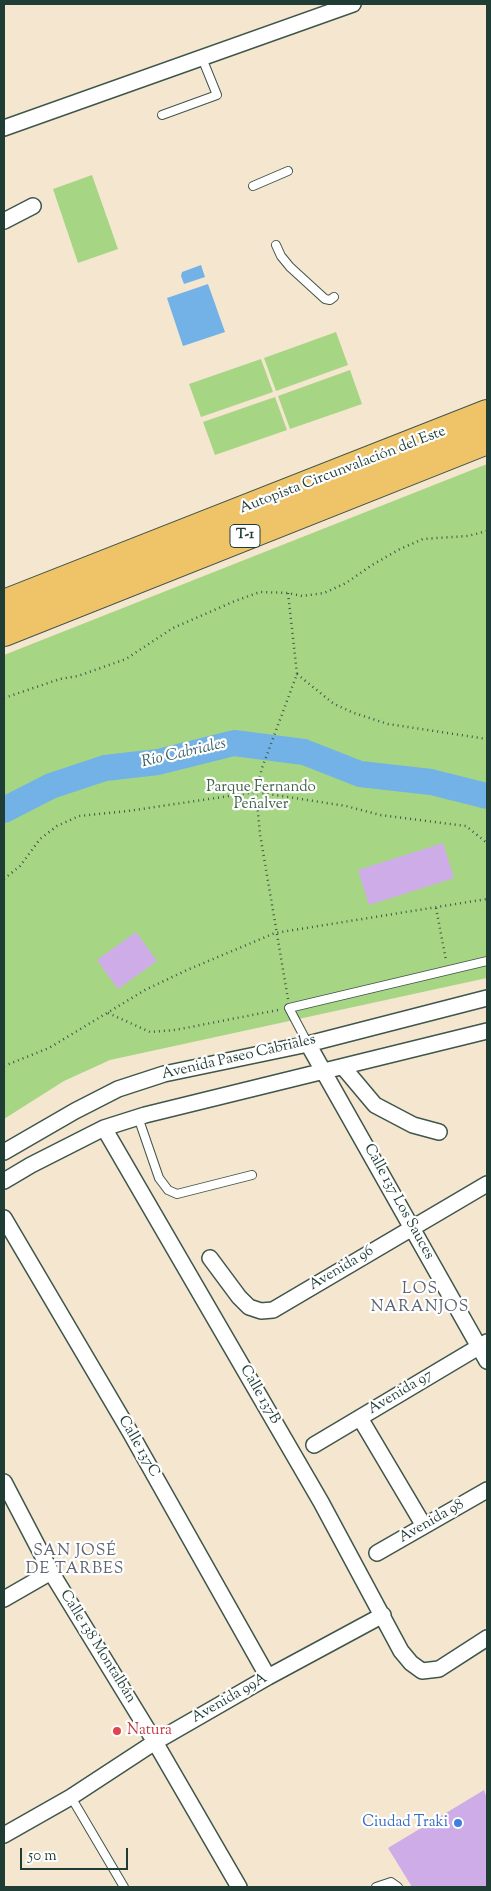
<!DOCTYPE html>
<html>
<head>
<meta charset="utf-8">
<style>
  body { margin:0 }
  #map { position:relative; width:491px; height:1891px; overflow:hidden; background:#f5e6d0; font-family:"Sorts Mill Goudy",serif }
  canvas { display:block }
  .frame { position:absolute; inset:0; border:5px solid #1f3d34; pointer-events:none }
  .scale { position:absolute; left:20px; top:1848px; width:108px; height:22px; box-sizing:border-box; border:2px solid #1f3d34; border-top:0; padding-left:6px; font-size:15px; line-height:18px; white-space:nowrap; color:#1f3d34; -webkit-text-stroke:4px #fff; paint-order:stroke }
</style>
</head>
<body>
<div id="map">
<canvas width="491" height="1891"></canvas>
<div class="frame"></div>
<div class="scale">50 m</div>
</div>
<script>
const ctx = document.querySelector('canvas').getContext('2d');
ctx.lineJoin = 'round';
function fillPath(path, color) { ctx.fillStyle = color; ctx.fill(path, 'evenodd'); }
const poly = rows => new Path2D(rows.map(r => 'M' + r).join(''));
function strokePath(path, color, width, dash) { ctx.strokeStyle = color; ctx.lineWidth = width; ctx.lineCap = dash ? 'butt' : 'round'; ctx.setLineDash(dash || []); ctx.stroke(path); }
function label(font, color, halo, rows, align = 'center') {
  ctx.font = font + ' "Sorts Mill Goudy",serif'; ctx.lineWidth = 4.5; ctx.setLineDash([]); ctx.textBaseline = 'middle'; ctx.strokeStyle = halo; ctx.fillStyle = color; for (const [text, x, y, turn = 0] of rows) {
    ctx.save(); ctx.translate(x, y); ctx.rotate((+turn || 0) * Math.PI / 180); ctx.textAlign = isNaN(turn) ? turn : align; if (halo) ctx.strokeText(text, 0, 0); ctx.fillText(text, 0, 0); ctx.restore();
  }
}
const green = poly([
  [92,175,118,249,78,263,53,189],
  [336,332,348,365,276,391,264,358],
  [261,359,273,392,201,417,189,384],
  [350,370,362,404,290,429,278,396],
  [275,397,287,430,215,455,203,422],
  [487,464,487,978,110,1060,64,1081,4,1119,4,655]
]);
const water = poly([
  [201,265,205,277,184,284,181,276,182,272],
  [208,284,225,332,183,346,167,298]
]);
const river = poly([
  [4,810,51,786,105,768,158,762,234,743,304,752,360,774,431,782,487,796]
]);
const building = poly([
  [443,843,454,878,369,905,358,870],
  [136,932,157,961,118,989,97,960],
  [484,1790,487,1799,487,1887,412,1887,388,1848]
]);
const path = poly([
  [297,674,334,704,354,713,388,724,487,739],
  [4,698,60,679,78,676,126,659,173,628,235,601,260,592,288,593,302,596,324,593,346,583,372,565,400,549,423,539,468,536,487,531],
  [4,879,20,866,40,839,57,826,79,816,128,811,256,792,346,806,380,815,466,826,487,843],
  [436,908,446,960],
  [288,999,260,834,256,792,262,768,297,674,288,593],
  [108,1013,150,1032,175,1030,278,1010],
  [4,1066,49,1048,145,990,187,970,275,933,487,899]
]);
const service = poly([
  [162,115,217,95,202,58],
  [253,186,288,171],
  [276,245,281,256,290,267,325,299,330,300,334,297],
  [308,1044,289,1008,487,961],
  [138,1117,159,1178,168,1190,177,1194,252,1175],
  [71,1797,124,1887],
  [376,1887,391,1882,398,1887]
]);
const minor = poly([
  [4,128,353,4],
  [4,221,33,206],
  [308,1044,487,1361],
  [343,1067,375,1105,413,1125,439,1132],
  [104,1128,321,1502,401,1651,411,1663,422,1671,439,1669,487,1638],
  [4,1152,75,1111,118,1089,164,1074,308,1044,487,998],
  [4,1181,31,1165,104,1128,145,1115,487,1031],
  [4,1218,130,1432,268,1677],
  [210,1258,239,1297,249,1307,261,1311,273,1310,487,1184],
  [360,1418,424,1526],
  [314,1445,487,1342],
  [4,1482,51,1572,155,1742,239,1887],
  [377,1553,487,1490],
  [4,1599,51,1572],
  [4,1835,71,1797,155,1742,268,1677,383,1615]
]);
const motorway = poly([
  [4,604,487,414],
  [4,632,487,440]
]);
const markers = [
  [117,1731,5,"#e0444e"],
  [458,1823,5,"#3f7fe0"]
];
const shields = [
  [245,536,30]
];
const shieldNames = [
  ["T-1",245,536]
];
const streetNames = [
  ["Autopista Circunvalación del Este",343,471,-21],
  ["Avenida Paseo Cabriales",239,1058,-13],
  ["Calle 137 Los Sauces",398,1202,61],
  ["Avenida 96",342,1269,-31],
  ["Avenida 97",401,1393,-31],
  ["Calle 137B",259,1395,60],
  ["Calle 137C",138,1447,60],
  ["Avenida 98",432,1522,-30],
  ["Calle 138 Montalbán",97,1647,58],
  ["Avenida 99A",230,1699,-30]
];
const parkNames = [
  ["Parque Fernando",261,788],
  ["Peñalver",261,805]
];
const healthNames = [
  ["Natura",127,1731]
];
const shopNames = [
  ["Ciudad Traki",448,1823]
];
const waterNames = [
  ["Río Cabriales",184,754,-13]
];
const neighbourhoodNames = [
  ["LOS",420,1290],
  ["NARANJOS",420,1308],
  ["SAN JOSÉ",75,1552],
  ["DE TARBES",75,1570]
];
fillPath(green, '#a6d684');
fillPath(water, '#73b2e6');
strokePath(river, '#73b2e6', 26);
fillPath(building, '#ceace8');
strokePath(service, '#3f564b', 10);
strokePath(minor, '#3f564b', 18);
strokePath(motorway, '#3f564b', 30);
strokePath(path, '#3f564b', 2.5, [1, 4]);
strokePath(service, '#fff', 8);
strokePath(minor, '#fff', 15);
strokePath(motorway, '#efc469', 28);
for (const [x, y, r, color] of markers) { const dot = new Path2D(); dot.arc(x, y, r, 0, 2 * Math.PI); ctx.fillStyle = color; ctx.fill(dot); strokePath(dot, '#fff', 2); }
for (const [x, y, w] of shields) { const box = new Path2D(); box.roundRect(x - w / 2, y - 11.5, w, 23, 4); ctx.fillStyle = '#fff'; ctx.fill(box); strokePath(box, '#1f3d34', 1); }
label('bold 14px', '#1f3d34', null, shieldNames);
label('15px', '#1f3d34', '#fff', streetNames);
label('15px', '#416348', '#fff', parkNames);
label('15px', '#be3a42', '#fff', healthNames, 'left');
label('15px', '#366cbe', '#fff', shopNames, 'right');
label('italic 16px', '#386069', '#fff', waterNames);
ctx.letterSpacing = '1px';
label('16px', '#5c6473', '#fff', neighbourhoodNames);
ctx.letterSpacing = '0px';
</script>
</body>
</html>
